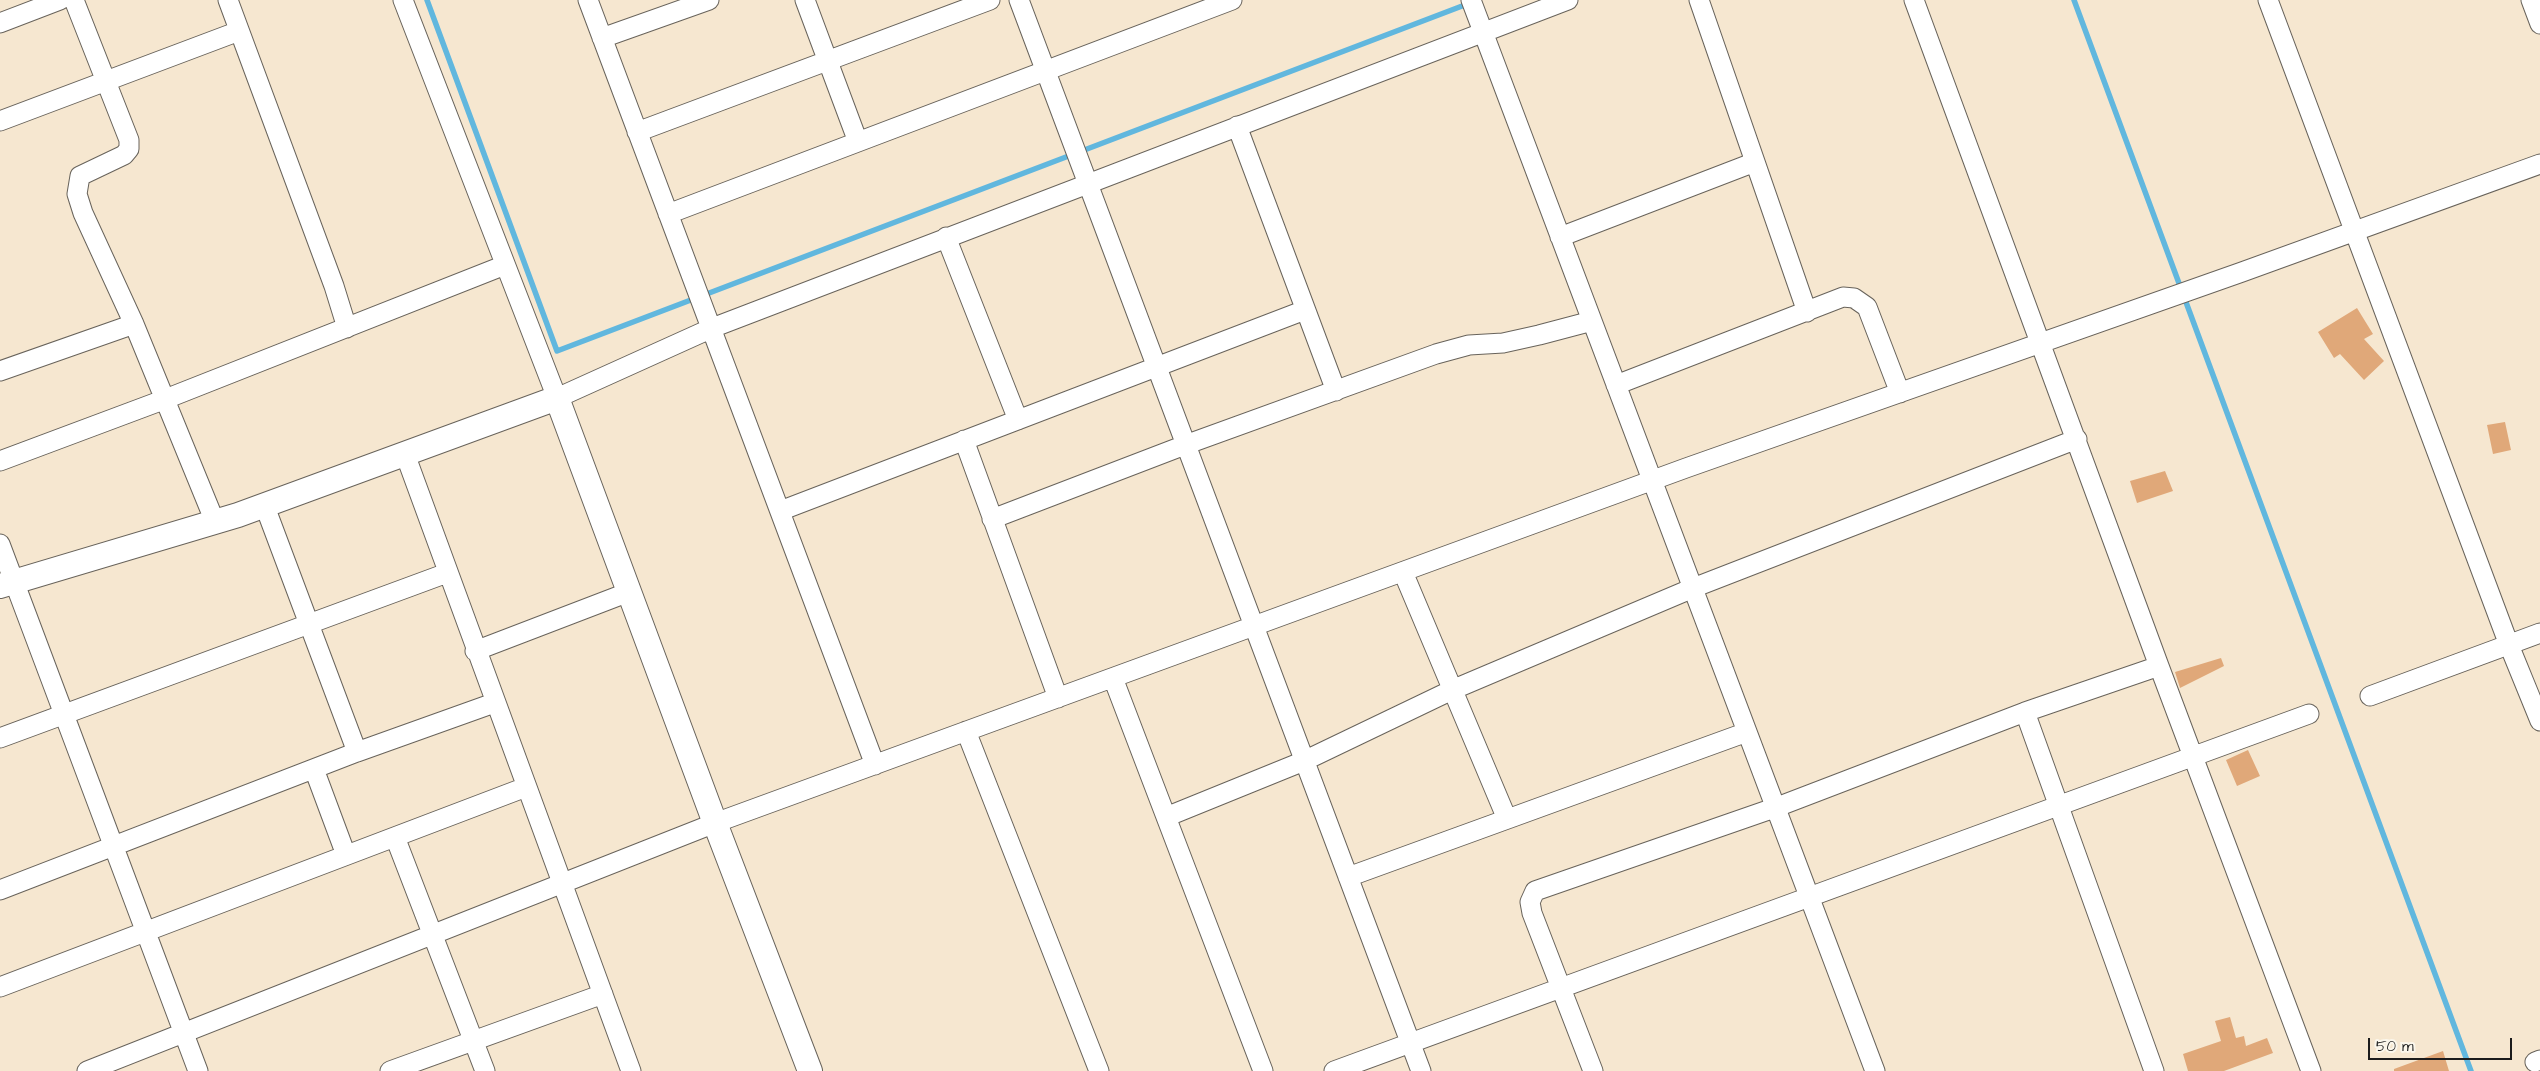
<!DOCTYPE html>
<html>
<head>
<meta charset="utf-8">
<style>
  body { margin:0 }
  #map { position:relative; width:2540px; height:1071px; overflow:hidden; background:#f6e7d0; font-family:"Architects Daughter",sans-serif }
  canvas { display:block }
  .scale { position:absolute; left:2368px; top:1038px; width:144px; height:22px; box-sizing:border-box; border:2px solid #1c1c1c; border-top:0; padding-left:6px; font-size:15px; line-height:18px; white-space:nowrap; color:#1c1c1c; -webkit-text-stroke:4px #fbf7ec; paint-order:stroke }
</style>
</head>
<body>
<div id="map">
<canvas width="2540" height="1071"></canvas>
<div class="scale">50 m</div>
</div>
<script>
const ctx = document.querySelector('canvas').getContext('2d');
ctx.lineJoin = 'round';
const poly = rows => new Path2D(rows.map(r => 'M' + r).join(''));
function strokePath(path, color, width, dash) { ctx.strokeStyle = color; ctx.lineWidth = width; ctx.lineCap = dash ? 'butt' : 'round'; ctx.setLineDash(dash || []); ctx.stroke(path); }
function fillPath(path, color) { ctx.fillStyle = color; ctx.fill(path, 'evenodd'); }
const stream = poly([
  [427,0,557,351,1470,3],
  [2074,0,2471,1071]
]);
const building = poly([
  [2357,308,2373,334,2364,339,2384,361,2364,380,2340,354,2334,358,2318,332],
  [2505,422,2511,450,2493,454,2487,425],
  [2165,471,2173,491,2137,503,2130,481],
  [2221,658,2224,666,2180,688,2175,672],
  [2248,750,2260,776,2237,786,2226,760],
  [2230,1017,2236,1038,2244,1036,2246,1046,2267,1038,2273,1053,2224,1071,2188,1071,2183,1054,2221,1041,2215,1021],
  [2443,1051,2449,1071,2394,1071,2394,1069]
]);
const minor = poly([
  [74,0,129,140,129,149,124,155,80,176,77,194,83,213,134,324,215,522],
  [228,0,334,286,347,328],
  [403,0,557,398,712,328,1568,0],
  [588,0,875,765],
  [805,0,858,142],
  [1019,0,1421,1071],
  [1471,0,1875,1071],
  [1699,0,1807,312],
  [1914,0,2159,666,2311,1071],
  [2268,0,2509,645,2540,721],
  [2531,0,2540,24],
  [0,23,60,0],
  [602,38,709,0],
  [0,121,239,31],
  [1237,126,1336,391],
  [637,132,990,0],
  [668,214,1232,0],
  [946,237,1018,420],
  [1560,237,1755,162],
  [0,371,134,324],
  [1616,385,1843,297,1854,298,1867,307,1900,393],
  [964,440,1058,698],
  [405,454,631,1071],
  [0,461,163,400,505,265],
  [264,504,357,752],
  [780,511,1305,310],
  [992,519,1185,445,1436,354,1469,345,1503,343,1539,335,1592,321],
  [0,544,198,1071],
  [1403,572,1507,819],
  [475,651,629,592],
  [1113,678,1263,1071],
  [2370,696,2540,633],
  [2025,712,2154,1071],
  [966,731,1099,1071],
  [0,738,447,573],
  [314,769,346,855],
  [1166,817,1304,761,1452,690,1693,588,2077,439],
  [395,837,485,1071],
  [1348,877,1747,732],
  [0,890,357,752,494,703],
  [0,987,526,787],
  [2535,1062,2540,1060],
  [87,1071,715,823,1686,468,2242,272,2540,164],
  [390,1071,603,994],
  [1334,1071,2309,714],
  [1593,1071,1532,913,1530,902,1535,891,1777,807,2025,712,2159,666]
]);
const major = poly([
  [0,586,238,515,557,398,715,823,810,1071]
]);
strokePath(stream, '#61b7de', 5.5);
fillPath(building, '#e0a879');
strokePath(minor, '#68635b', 21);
strokePath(major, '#68635b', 26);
strokePath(minor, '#fff', 19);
strokePath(major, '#fff', 24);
</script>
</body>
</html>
